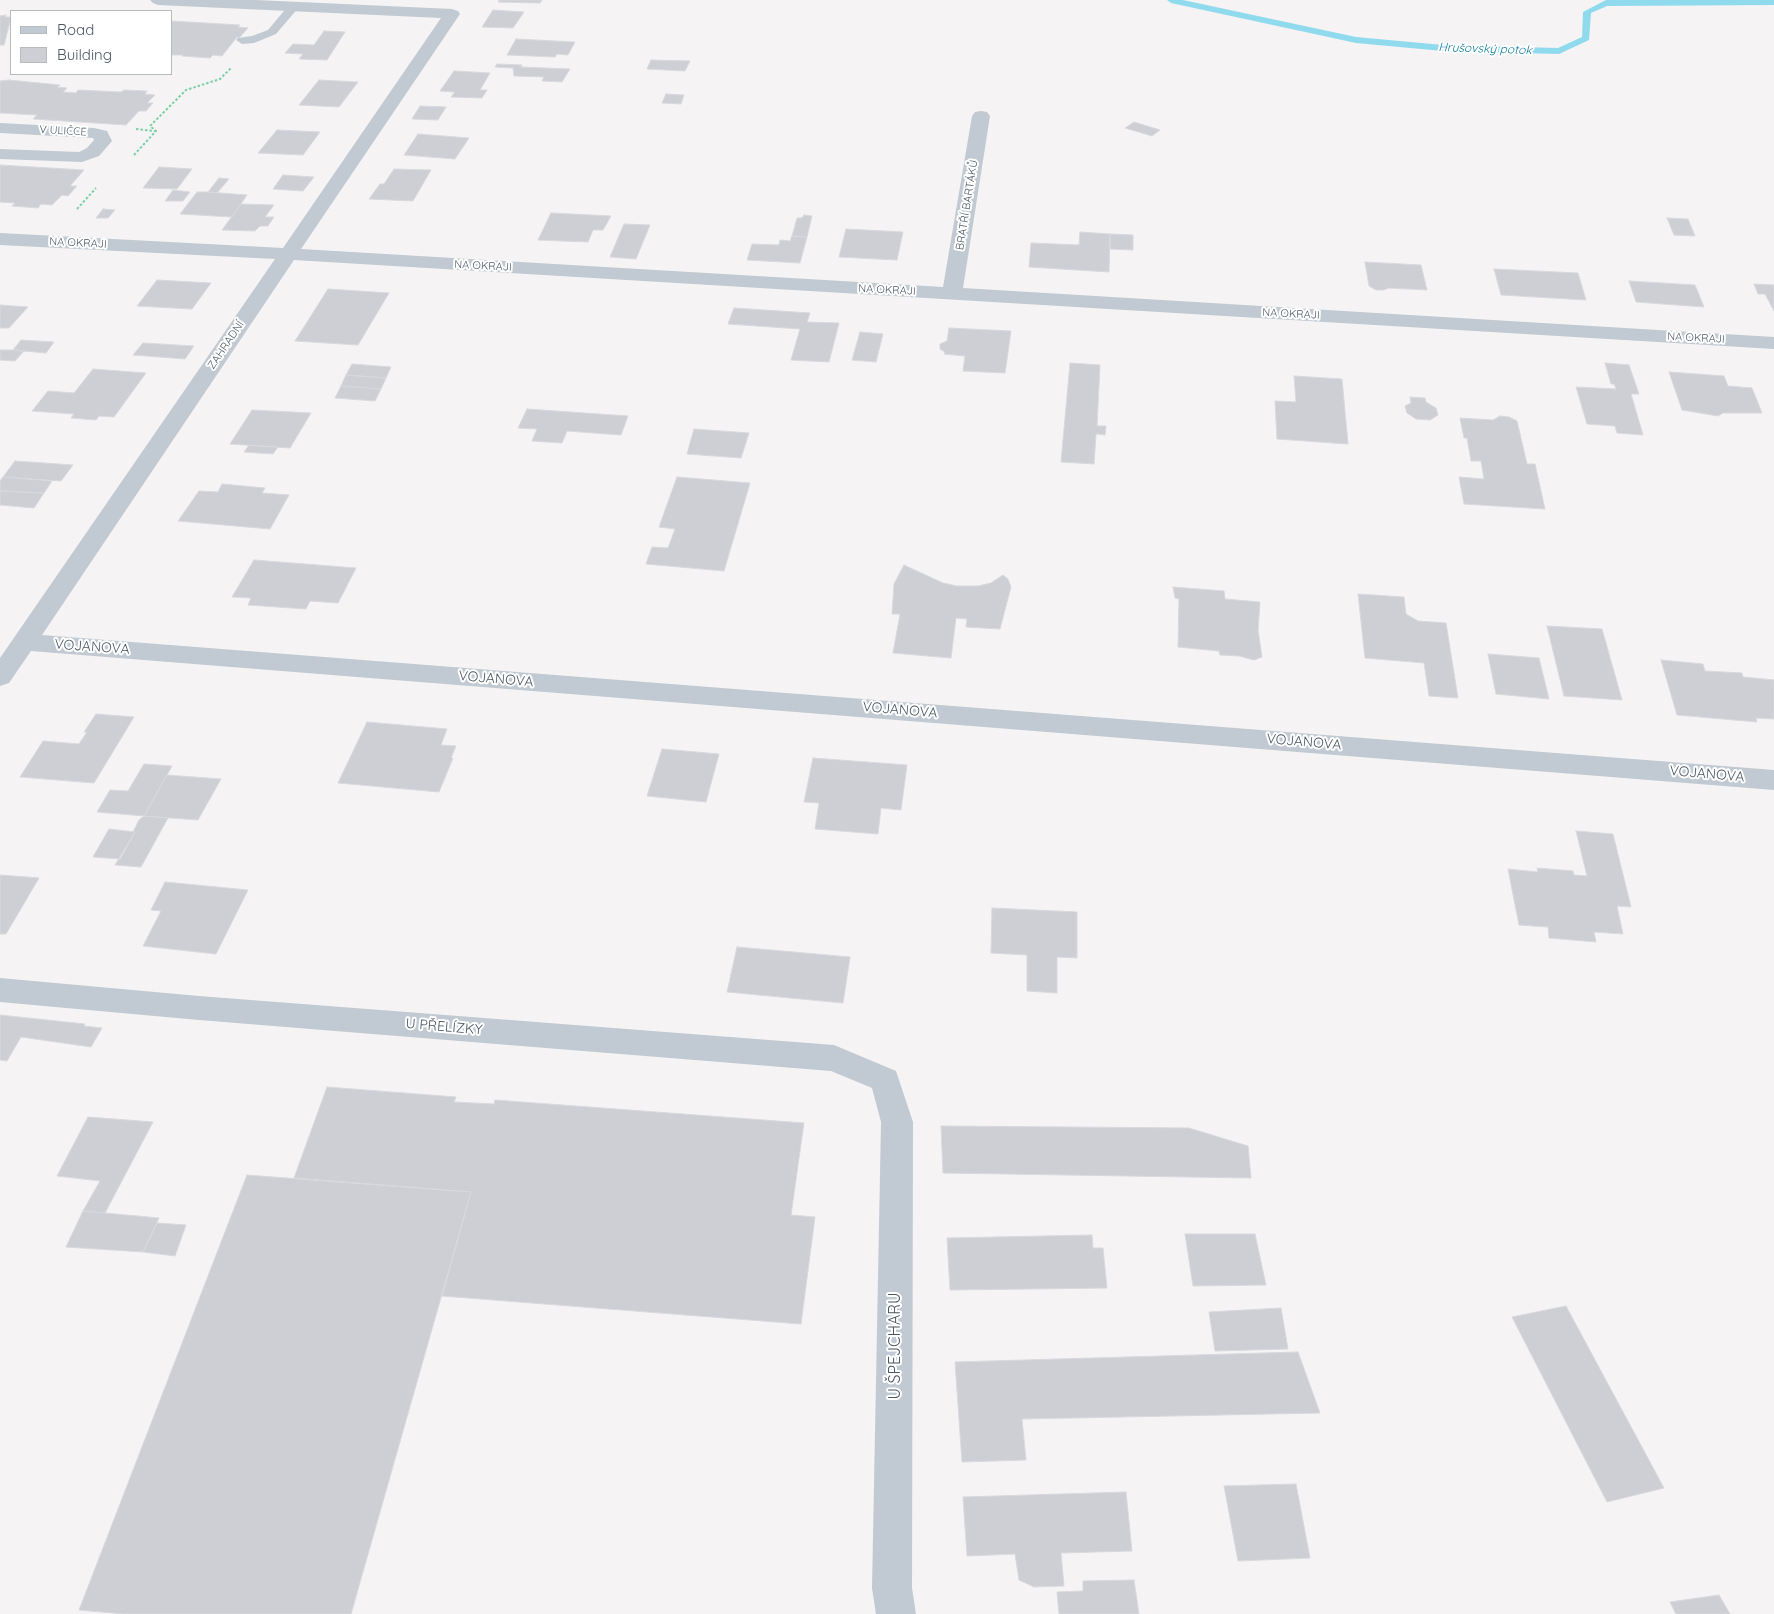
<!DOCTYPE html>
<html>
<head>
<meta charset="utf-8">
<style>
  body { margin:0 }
  #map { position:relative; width:1774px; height:1614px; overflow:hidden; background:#f5f3f3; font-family:Quicksand,sans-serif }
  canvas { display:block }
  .legend { position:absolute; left:10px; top:10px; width:162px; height:65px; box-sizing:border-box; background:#fff; border:1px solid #b7bbc0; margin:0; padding:6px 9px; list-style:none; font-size:15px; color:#4a5661 }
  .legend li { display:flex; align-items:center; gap:10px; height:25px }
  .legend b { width:25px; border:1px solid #b7bbc0 }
</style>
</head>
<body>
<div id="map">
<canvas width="1774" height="1614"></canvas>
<ul class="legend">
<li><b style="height:6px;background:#c1cad2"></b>Road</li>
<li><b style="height:14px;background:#cdcfd5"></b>Building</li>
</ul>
</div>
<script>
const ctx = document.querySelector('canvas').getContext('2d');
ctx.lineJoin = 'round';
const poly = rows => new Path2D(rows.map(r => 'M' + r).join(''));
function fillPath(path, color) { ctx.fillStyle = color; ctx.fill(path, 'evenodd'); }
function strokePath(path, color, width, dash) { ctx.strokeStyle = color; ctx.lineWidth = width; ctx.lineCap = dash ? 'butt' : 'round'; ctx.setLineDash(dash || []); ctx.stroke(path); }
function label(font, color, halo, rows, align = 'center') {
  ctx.font = font + ' Quicksand,sans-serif'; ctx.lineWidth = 4; ctx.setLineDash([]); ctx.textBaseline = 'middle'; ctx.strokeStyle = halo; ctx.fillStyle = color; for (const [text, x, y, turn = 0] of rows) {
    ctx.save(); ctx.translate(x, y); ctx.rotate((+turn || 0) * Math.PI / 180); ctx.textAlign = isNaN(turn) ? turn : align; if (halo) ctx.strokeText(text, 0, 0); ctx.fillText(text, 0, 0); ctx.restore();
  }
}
const stream = poly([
  [1167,0,1183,0,1356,37,1443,45,1558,48,1582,37,1583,12,1606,0,1774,0,1774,5,1607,6,1591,13,1589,40,1559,54,1443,51,1356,43,1171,3,1167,0]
]);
const building = poly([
  [499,0,542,0,540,3,498,2,499,0],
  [493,10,524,12,513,28,482,27,493,10],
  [6,15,5,17,11,17,11,18,4,45,0,45,0,16,6,15],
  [171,21,240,25,238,27,248,28,239,38,237,37,222,56,213,55,210,58,182,56,183,55,171,55,171,21],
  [324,31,345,32,327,60,299,59,303,54,285,53,293,44,314,45,324,31],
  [516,39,575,42,568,55,557,54,555,57,507,55,516,39],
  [651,60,690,61,685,71,647,69,651,60],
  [497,64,522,65,521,67,570,69,562,82,542,81,544,77,514,76,513,68,495,67,497,64],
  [454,71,490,73,480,90,487,90,482,98,451,97,455,92,440,91,454,71],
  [9,80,60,85,57,87,67,88,63,92,76,93,78,90,121,92,124,90,147,91,145,94,155,95,147,103,153,103,146,111,139,111,126,125,33,119,37,115,0,113,0,81,9,80],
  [319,80,358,82,339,107,299,105,319,80],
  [666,94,684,95,681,104,662,103,666,94],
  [420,106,446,107,438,120,412,119,420,106],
  [1134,122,1160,130,1152,136,1125,128,1134,122],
  [277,130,320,132,303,155,258,153,277,130],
  [418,134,469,138,455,159,404,155,418,134],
  [0,165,84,170,70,186,77,186,68,196,62,195,52,205,41,204,38,208,12,206,15,203,0,202,0,165],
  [159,167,192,169,177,189,143,188,159,167],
  [394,169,431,170,413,201,369,199,380,184,384,184,394,169],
  [283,175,314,177,303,191,273,189,283,175],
  [219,178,229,179,217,193,208,192,219,178],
  [173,190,190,192,183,201,165,201,173,190],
  [197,192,208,192,247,195,232,217,180,214,197,192],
  [241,204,274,205,265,217,274,217,268,226,260,226,255,231,222,230,241,204],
  [103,209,115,210,108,218,96,218,103,209],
  [551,213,611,216,603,230,593,230,588,242,538,240,551,213],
  [804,215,812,216,807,237,792,236,797,218,802,218,804,215],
  [1667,218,1688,219,1695,236,1674,235,1667,218],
  [624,224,650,225,636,259,610,257,624,224],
  [846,229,903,232,897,260,839,257,846,229],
  [1080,232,1110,234,1109,272,1029,267,1031,243,1079,245,1080,232],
  [1110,234,1133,235,1133,250,1110,249,1110,234],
  [792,236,807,237,800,263,747,260,752,244,779,245,780,240,790,241,792,236],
  [1365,262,1421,265,1427,290,1389,288,1383,290,1376,290,1369,286,1365,262],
  [1494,269,1578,273,1586,300,1501,295,1494,269],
  [157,280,211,283,192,309,137,306,157,280],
  [1629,281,1695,285,1704,307,1636,302,1629,281],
  [1754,284,1774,285,1774,311,1765,294,1758,294,1754,284],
  [328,289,389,293,358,345,295,341,328,289],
  [0,305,28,307,9,328,0,328,0,305],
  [734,308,810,313,807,322,839,323,829,362,791,360,800,329,728,324,734,308],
  [949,328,1011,331,1005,373,963,371,965,356,944,354,945,352,940,349,940,344,947,341,949,328],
  [860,332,883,334,876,362,852,360,860,332],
  [21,340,54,342,46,353,13,350,21,340],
  [143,343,194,346,185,359,133,355,143,343],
  [0,350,13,350,24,351,15,361,0,360,0,350],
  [1070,363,1100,365,1097,426,1106,426,1105,435,1096,434,1094,464,1061,462,1070,363],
  [1605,363,1629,365,1639,394,1631,394,1643,435,1617,433,1615,426,1587,424,1576,387,1616,389,1614,384,1611,384,1605,363],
  [352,364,391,367,386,378,346,375,352,364],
  [93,369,146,373,114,417,99,416,96,420,71,418,74,414,32,411,48,391,74,393,93,369],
  [1669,372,1724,376,1728,386,1752,388,1762,413,1723,413,1718,416,1682,410,1669,372],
  [346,375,386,378,381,389,341,386,346,375],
  [1294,376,1342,379,1348,444,1277,439,1275,401,1296,402,1294,376],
  [341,386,381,389,375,401,335,398,341,386],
  [1410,397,1425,398,1426,402,1436,408,1438,415,1430,420,1416,419,1407,413,1405,406,1411,403,1410,397],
  [527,409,628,416,621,435,567,431,562,443,532,441,537,429,518,428,527,409],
  [252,410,311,413,290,448,230,444,252,410],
  [1500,416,1509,417,1517,421,1527,464,1535,464,1545,509,1464,504,1459,477,1484,479,1481,461,1471,461,1467,438,1464,438,1460,418,1493,420,1500,416],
  [694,429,749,433,741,458,687,454,694,429],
  [249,445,278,447,273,454,244,452,249,445],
  [15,461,73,465,61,481,3,477,15,461],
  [3,477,52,481,44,493,0,491,0,481,3,477],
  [677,477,750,483,724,571,646,564,652,547,668,548,675,529,659,527,677,477],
  [222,484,265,488,262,493,289,495,270,529,178,521,199,491,218,492,222,484],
  [0,491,44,493,34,508,0,505,0,491],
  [254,560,356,568,338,603,310,601,306,609,248,605,251,598,232,597,254,560],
  [904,565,943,583,957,586,978,586,991,583,1003,575,1008,579,1011,587,1000,629,966,627,967,619,956,618,951,658,893,653,900,614,892,614,894,584,904,565],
  [1173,587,1224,591,1225,599,1260,602,1258,630,1262,657,1254,660,1239,656,1220,655,1219,651,1178,647,1179,599,1175,598,1173,587],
  [1358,594,1404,597,1406,614,1418,621,1446,623,1458,698,1429,696,1424,663,1365,658,1358,594],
  [1547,626,1602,629,1622,700,1564,696,1547,626],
  [1488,654,1539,658,1549,699,1496,694,1488,654],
  [1661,660,1703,664,1705,671,1742,673,1743,677,1774,680,1774,719,1756,718,1757,722,1677,715,1661,660],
  [96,714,134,717,94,783,20,777,43,741,79,744,87,732,84,732,96,714],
  [367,722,447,729,441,745,456,746,451,758,453,758,439,792,338,783,367,722],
  [662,749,719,754,706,802,647,796,662,749],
  [813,758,907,765,901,810,881,808,878,834,815,829,819,803,804,802,813,758],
  [144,764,172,766,144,816,97,812,110,790,128,791,144,764],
  [167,775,221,779,198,820,144,816,167,775],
  [144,816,168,818,141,867,115,865,135,832,133,832,139,820,144,816],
  [109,829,135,832,120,859,93,857,109,829],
  [1576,831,1613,834,1631,907,1617,906,1623,934,1594,932,1596,942,1549,938,1548,927,1519,925,1508,869,1538,872,1537,868,1573,871,1574,875,1587,876,1576,831],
  [0,875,39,878,6,934,0,934,0,875],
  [165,882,248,890,216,954,143,946,161,911,151,910,165,882],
  [992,908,1077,912,1077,958,1057,957,1057,993,1027,991,1027,955,991,953,992,908],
  [737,947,850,957,843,1003,727,992,737,947],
  [0,1015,85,1024,84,1026,102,1028,91,1047,21,1037,7,1061,0,1060,0,1015],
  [327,1087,456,1097,454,1102,494,1104,495,1100,804,1123,791,1215,815,1217,801,1324,442,1296,471,1192,294,1178,327,1087],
  [88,1117,153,1122,105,1213,83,1211,100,1181,57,1176,88,1117],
  [941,1126,1189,1128,1248,1146,1251,1178,943,1173,941,1126],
  [247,1175,471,1192,351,1614,124,1614,79,1610,247,1175],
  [83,1211,105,1213,159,1218,143,1252,66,1247,83,1211],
  [157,1223,186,1225,175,1256,143,1252,157,1223],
  [1185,1234,1255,1234,1266,1285,1193,1286,1185,1234],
  [1092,1235,1093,1248,1103,1248,1107,1288,950,1290,947,1238,1092,1235],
  [1566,1306,1664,1488,1607,1502,1512,1317,1566,1306],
  [1281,1308,1288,1349,1215,1351,1209,1312,1281,1308],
  [1298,1352,1320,1413,1022,1419,1026,1460,962,1462,955,1362,1298,1352],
  [1296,1484,1310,1558,1238,1561,1224,1486,1296,1484],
  [1126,1492,1132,1551,1061,1553,1064,1586,1034,1587,1019,1580,1015,1554,967,1556,963,1497,1126,1492],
  [1134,1580,1139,1614,1059,1614,1057,1592,1083,1591,1083,1581,1134,1580],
  [1719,1595,1730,1614,1676,1614,1670,1602,1719,1595]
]);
const path = poly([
  [136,129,155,131],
  [134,155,156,131,150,126,186,90,220,79,231,68],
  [77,209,96,188]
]);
const service = poly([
  [293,4,299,7,276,34,254,43,242,44,236,40,238,38,252,36,268,30,289,5,293,4]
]);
const minor = poly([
  [150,0,256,0,452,9,458,11,460,14,301,249,943,287,972,116,975,112,981,111,987,112,990,116,963,288,1774,337,1774,349,294,260,42,635,1774,770,1774,790,31,651,9,683,0,686,0,658,275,259,0,245,0,233,283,248,441,18,158,5,153,3,150,0],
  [0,123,94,128,107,131,112,141,99,156,82,162,0,159,0,149,79,152,87,148,94,140,93,138,0,133,0,123],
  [0,978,199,996,834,1045,896,1071,913,1122,912,1588,916,1614,876,1614,872,1588,881,1122,872,1088,831,1071,199,1020,0,1002,0,978]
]);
const farStreetnames = [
  ["V ULIČCE",63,131,3],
  ["BRATŘÍ BARTÁKŮ",967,205,-81],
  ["NA OKRAJI",78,243,3],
  ["NA OKRAJI",483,266,3],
  ["NA OKRAJI",887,290,3],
  ["NA OKRAJI",1291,314,3],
  ["NA OKRAJI",1696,338,3],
  ["ZAHRADNÍ",226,345,-56]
];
const farWaternames = [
  ["Hrušovský potok",1485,49,2]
];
const streetNames = [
  ["VOJANOVA",92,647,4],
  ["VOJANOVA",496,679,5],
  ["VOJANOVA",900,710,5],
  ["VOJANOVA",1304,742,5],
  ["VOJANOVA",1707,774,5],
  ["U PŘELÍZKY",444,1027,5]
];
const nearStreetnames = [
  ["U ŠPEJCHARU",895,1346,-90]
];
fillPath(stream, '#90daee');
fillPath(building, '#cdcfd5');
strokePath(building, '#d7d9de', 1);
strokePath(path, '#7ad0a6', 2, [2.5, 2]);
fillPath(service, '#c1cad2');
fillPath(minor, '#c1cad2');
label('11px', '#4a5661', '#fff', farStreetnames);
label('italic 12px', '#0c7c9b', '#fff', farWaternames);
label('14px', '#4a5661', '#fff', streetNames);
label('16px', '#4a5661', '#fff', nearStreetnames);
</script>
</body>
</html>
